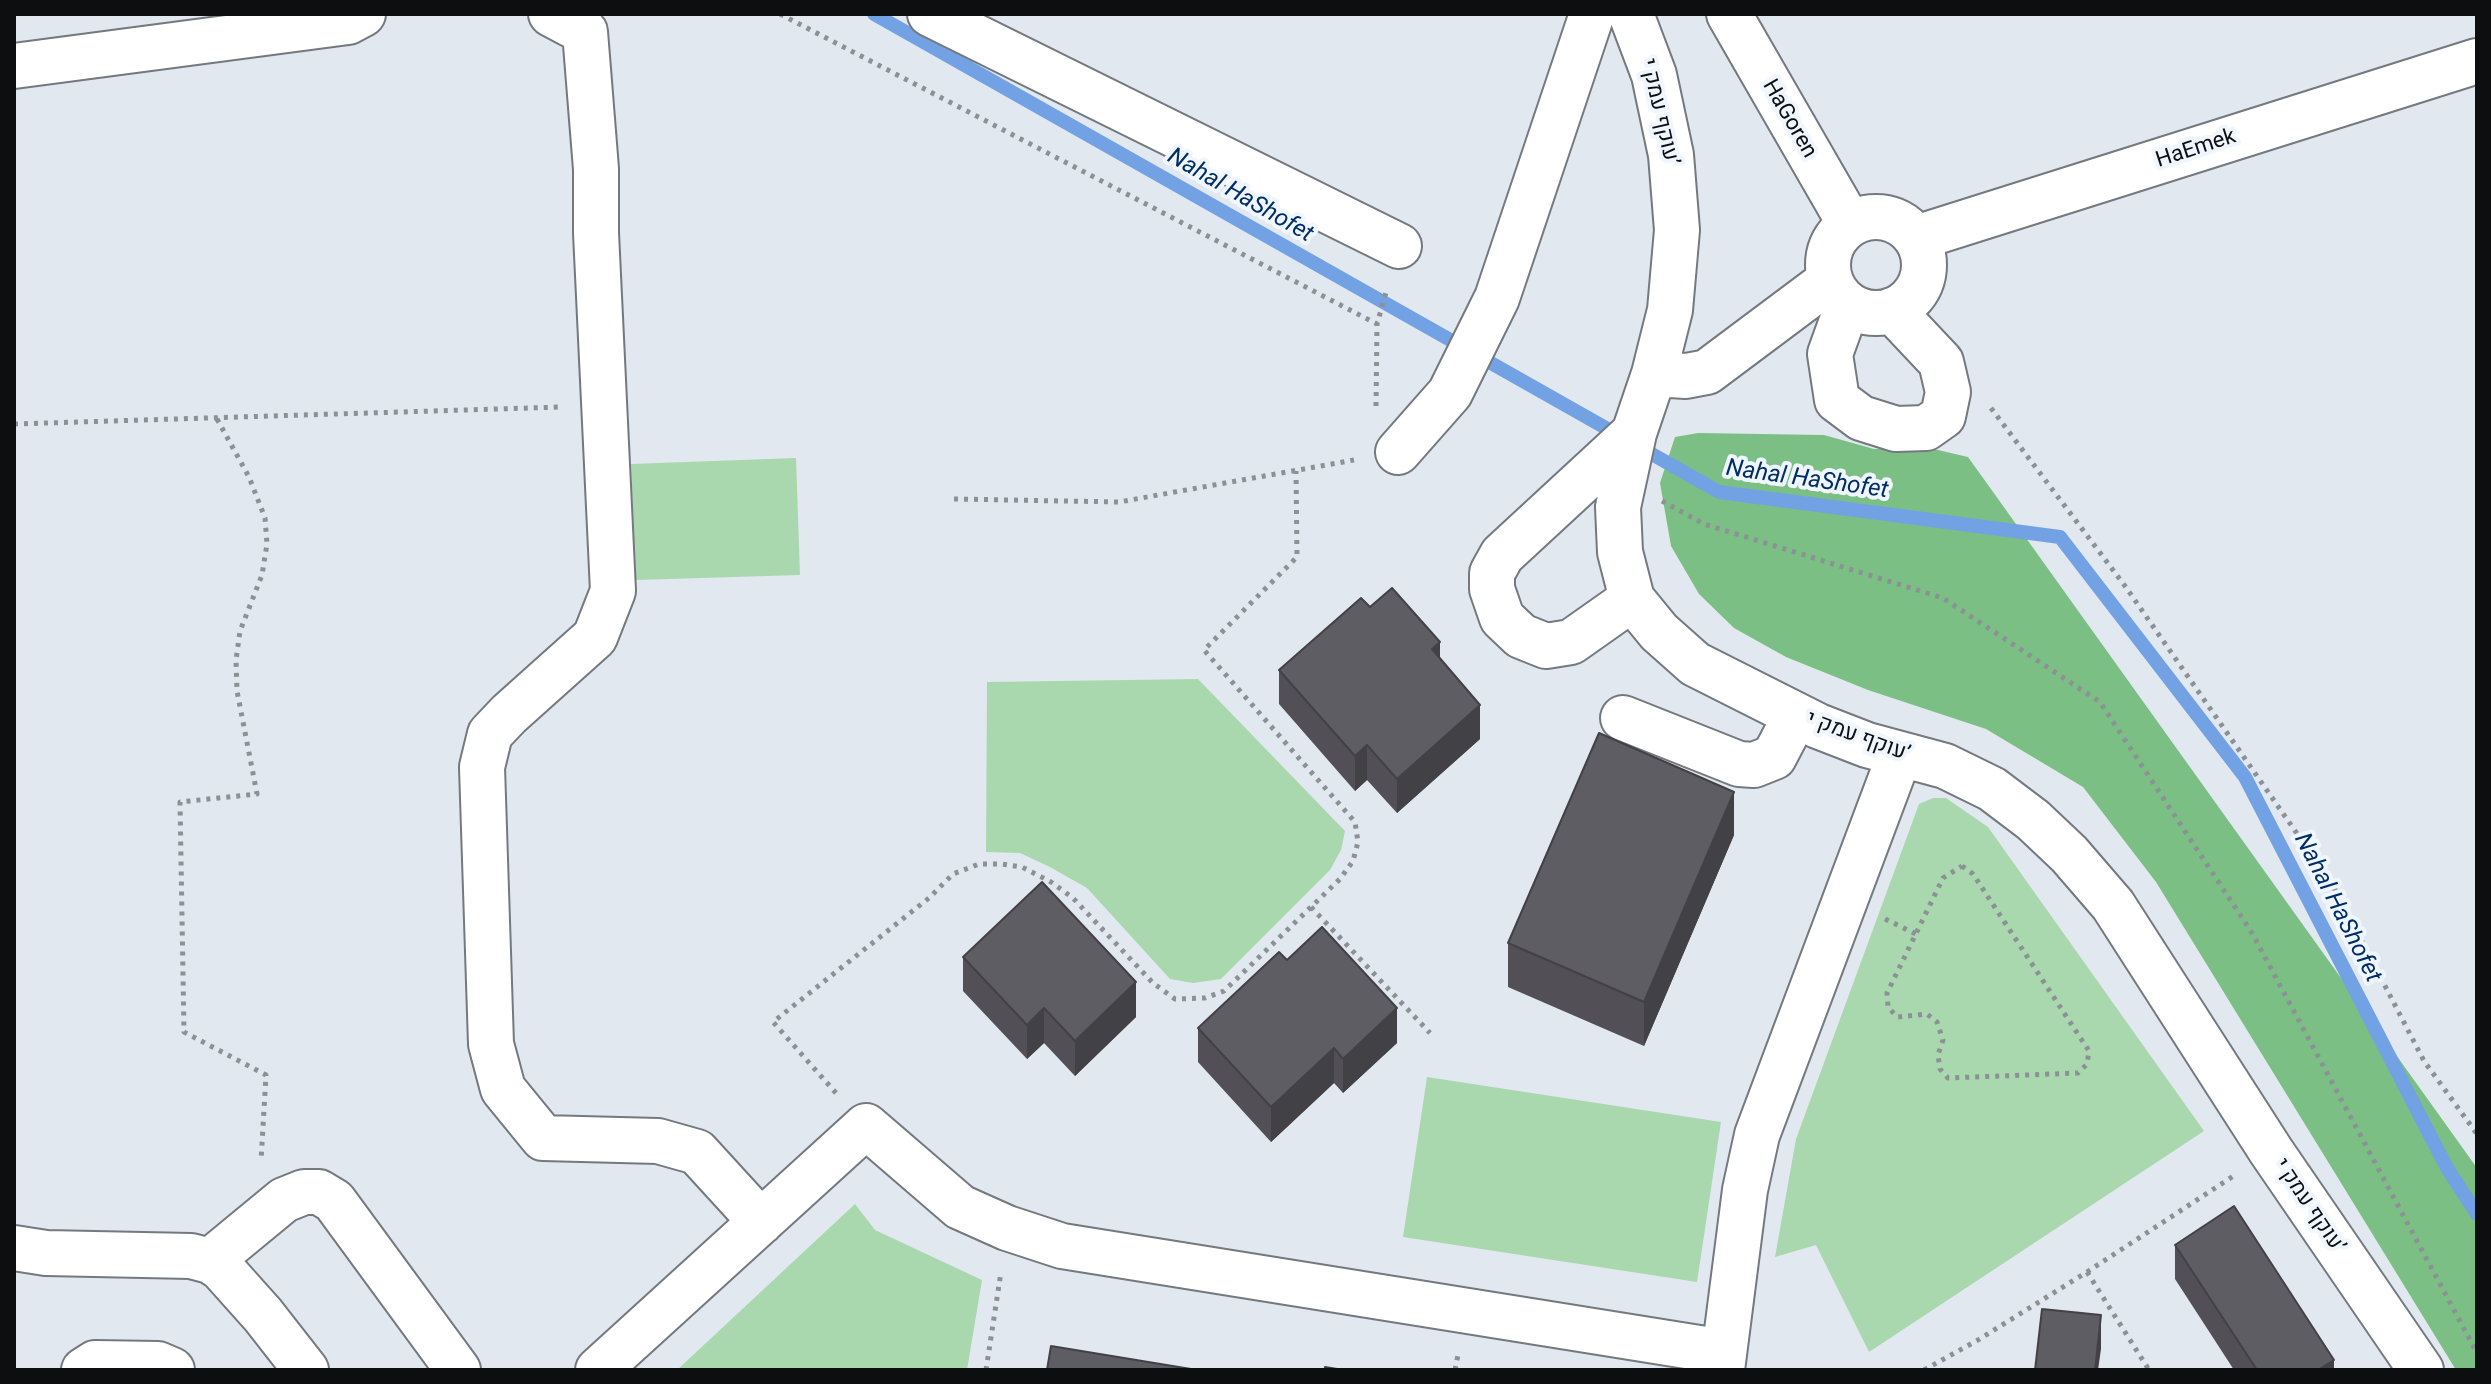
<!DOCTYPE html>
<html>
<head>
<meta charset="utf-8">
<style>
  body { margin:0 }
  #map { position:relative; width:2491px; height:1384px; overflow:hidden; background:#e2e8ef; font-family:Roboto,sans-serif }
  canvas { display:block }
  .frame { position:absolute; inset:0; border:16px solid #0c0e10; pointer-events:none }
</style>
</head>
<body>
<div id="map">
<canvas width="2491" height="1384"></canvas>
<div class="frame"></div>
</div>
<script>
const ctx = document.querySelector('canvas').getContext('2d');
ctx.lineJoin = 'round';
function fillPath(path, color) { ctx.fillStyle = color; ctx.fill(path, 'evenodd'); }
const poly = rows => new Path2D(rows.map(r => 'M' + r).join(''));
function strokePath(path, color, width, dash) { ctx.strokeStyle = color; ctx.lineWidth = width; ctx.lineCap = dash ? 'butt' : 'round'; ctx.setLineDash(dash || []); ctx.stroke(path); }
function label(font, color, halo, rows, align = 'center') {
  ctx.font = font + ' Roboto,Heebo,sans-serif'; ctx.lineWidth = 8; ctx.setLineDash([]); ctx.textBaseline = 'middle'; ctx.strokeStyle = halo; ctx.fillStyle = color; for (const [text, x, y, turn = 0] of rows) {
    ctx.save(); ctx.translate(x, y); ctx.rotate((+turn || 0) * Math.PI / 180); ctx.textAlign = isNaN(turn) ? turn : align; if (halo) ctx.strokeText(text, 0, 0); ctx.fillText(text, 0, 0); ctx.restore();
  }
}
const green = poly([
  [796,458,800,575,635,580,631,464],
  [1198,679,1345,831,1341,850,1330,870,1221,979,1193,983,1170,979,1087,888,1050,867,1020,853,986,852,987,682],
  [1933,798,1946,798,1988,827,2204,1131,1869,1352,1816,1245,1775,1257,1796,1139,1919,804],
  [1427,1077,1721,1122,1697,1282,1403,1237],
  [855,1204,875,1230,982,1280,967,1370,677,1370]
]);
const forest = poly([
  [1698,433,1824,435,1874,449,1925,447,1968,457,2477,1168,2477,1370,2456,1370,2156,882,2083,787,1986,729,1868,690,1786,657,1734,628,1699,594,1671,546,1660,483,1675,437]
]);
const stream = poly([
  [874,14,1719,492,2060,537,2245,777,2447,1168,2477,1214]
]);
const path = poly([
  [780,14,1377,324],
  [1376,406,1377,324,1387,289],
  [1991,408,2125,586,2332,884,2424,1061,2477,1134],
  [217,419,249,477,265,518,267,544,262,575,240,631,236,660,237,691,257,794,180,802,184,1032,266,1075,261,1161],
  [14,424,561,407],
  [954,499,1119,502,1354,460],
  [1662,501,1704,524,1943,598,2100,702,2252,933,2477,1353],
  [1962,866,1973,874,2089,1051,2087,1064,2078,1073,1948,1078,1940,1069,1938,1055,1943,1040,1937,1022,1927,1014,1897,1017,1888,1007,1887,993,1943,878,1962,866],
  [1311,907,1430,1033],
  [1885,919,1916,934],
  [836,1093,773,1022,929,898,953,874,979,864,1001,864,1022,867,1051,882,1073,898,1153,983,1175,999,1205,998,1224,991,1340,879,1353,861,1358,842,1355,822,1204,650,1297,557,1296,471],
  [2087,1272,2149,1370],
  [986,1370,1001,1272],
  [1455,1370,1458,1355],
  [1924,1370,1978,1340,2087,1272,2235,1175]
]);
const minor = poly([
  [551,14,585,32,596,169,596,233,613,591,595,637,509,714,490,734,482,767,491,1044,503,1089,543,1138,658,1141,697,1152,761,1222],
  [930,14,1399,246],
  [1631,14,1654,75,1671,155,1677,230,1670,310,1654,374,1634,433,1618,507,1620,552,1632,599,1659,632,1695,664,1818,726,1867,745,1945,766,1992,789,2033,820,2069,854,2113,905,2271,1151,2421,1370],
  [1729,14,1850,224],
  [14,66,348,22,363,14],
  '1828 265a48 48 0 1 1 96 0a48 48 0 1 1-96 0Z',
  [1916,238,2477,61],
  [1848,304,1830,354,1837,400,1861,418,1896,429,1926,428,1943,416,1948,392,1941,362,1892,310],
  [1654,374,1686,376,1707,372,1830,280],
  [1398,452,1450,393,1497,298,1592,14],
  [1632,599,1571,642,1546,646,1521,636,1502,618,1492,589,1492,573,1502,555,1634,433],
  [1623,718,1739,764,1754,765,1774,757,1796,715],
  [14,1248,46,1253,191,1256,210,1261,221,1268,263,1315,306,1370],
  [210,1261,284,1200,304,1192,319,1192,334,1201,458,1370],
  [84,1370,95,1363,158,1364,172,1370],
  [598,1370,866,1126,960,1207,1007,1228,1062,1246,1724,1352],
  [1722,1370,1745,1190,1757,1135,1900,754]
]);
const wall = poly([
  [1370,607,1440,658,1480,739,1397,813,1367,780,1355,791,1279,704,1279,670],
  [1734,835,1644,1046,1508,987,1508,943],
  [963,957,1136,1017,1075,1076,1044,1043,1027,1059,963,991],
  [1198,1028,1397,1043,1343,1093,1334,1083,1271,1142,1198,1062],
  [2175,1245,2334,1370,2234,1370,2175,1279]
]);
const shadedWall = poly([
  [1440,642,1440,676,1432,649],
  [1480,705,1480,739,1397,813,1397,779],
  [1367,745,1367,780,1355,791,1355,756],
  [1734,792,1734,835,1644,1046,1644,1002],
  [1136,982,1136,1017,1075,1076,1075,1041],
  [1044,1008,1044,1043,1027,1059,1027,1025],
  [1397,1008,1397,1043,1343,1093,1343,1059],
  [1334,1048,1334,1083,1271,1142,1271,1107],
  [2101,1315,2101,1349,2098,1370,2095,1370],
  [2334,1360,2334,1370,2318,1370]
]);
const building = poly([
  [1392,588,1440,642,1432,649,1480,705,1397,779,1367,745,1355,756,1279,670,1361,598,1370,607,1392,588],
  [1599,733,1734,792,1644,1002,1508,943,1599,733],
  [1042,882,1136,982,1075,1041,1044,1008,1027,1025,963,957,1042,882],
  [1322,927,1397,1008,1343,1059,1334,1048,1271,1107,1198,1028,1279,952,1287,960,1322,927],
  [2234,1206,2334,1360,2318,1370,2257,1370,2175,1245,2234,1206],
  [2042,1309,2101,1315,2095,1370,2035,1370,2042,1309],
  [1051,1346,1197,1370,1047,1370,1051,1346],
  [1325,1367,1343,1370,1325,1370,1325,1367]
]);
const streetNames = [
  ["עוקף עמק י’",1659,112,77],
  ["HaGoren",1789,119,60],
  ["HaEmek",2196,149,-18],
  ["עוקף עמק י’",1858,737,20],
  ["עוקף עמק י’",2309,1206,56]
];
const waterNames = [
  ["Nahal HaShofet",1240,196,30],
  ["Nahal HaShofet",1807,480,8],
  ["Nahal HaShofet",2337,908,63]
];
fillPath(green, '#a9d8ae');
fillPath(forest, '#7bbf84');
strokePath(stream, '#73a2e4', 14);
strokePath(minor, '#74797f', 48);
strokePath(path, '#8c9196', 5, [4, 6]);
strokePath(minor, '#fff', 44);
fillPath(wall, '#525056');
fillPath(shadedWall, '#424146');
fillPath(building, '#5f5d64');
strokePath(building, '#424146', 2);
label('22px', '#0c0e10', '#f0f6fd', streetNames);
label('italic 24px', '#002d66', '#f0f6fd', waterNames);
</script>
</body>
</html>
